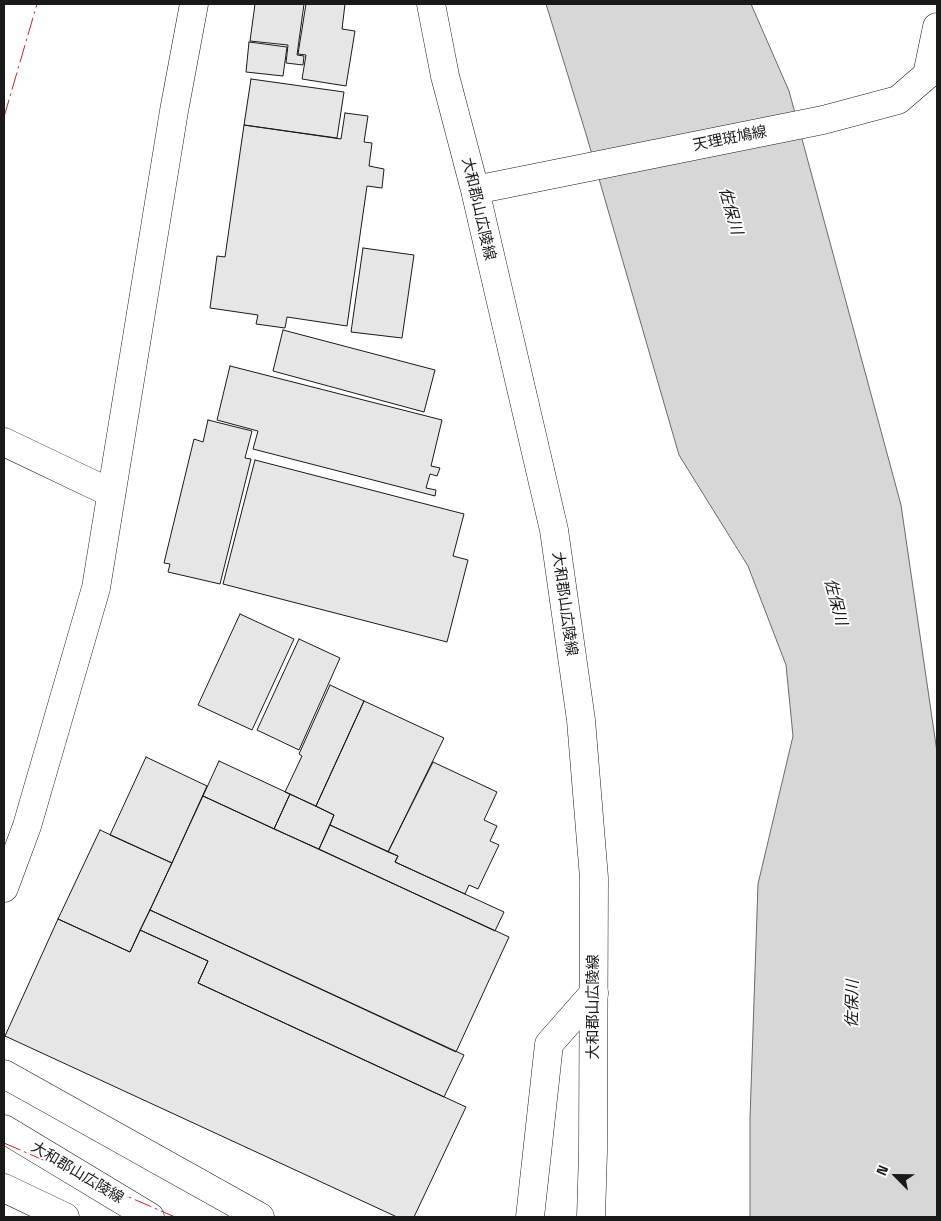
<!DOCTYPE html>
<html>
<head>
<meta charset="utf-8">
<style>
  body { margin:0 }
  #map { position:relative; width:941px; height:1221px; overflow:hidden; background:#fff; font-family:"Space Grotesk",sans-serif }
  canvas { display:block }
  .frame { position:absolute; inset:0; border:5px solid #1a1a1a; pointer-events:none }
  .north { position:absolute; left:871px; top:1151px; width:50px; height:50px; -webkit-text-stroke:4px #fff; paint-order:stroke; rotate:293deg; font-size:14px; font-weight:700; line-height:20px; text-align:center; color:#1a1a1a }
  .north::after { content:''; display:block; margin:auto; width:18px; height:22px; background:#1a1a1a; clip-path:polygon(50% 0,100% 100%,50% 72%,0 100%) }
</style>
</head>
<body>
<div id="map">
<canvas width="941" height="1221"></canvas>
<div class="frame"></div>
<div class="north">N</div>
</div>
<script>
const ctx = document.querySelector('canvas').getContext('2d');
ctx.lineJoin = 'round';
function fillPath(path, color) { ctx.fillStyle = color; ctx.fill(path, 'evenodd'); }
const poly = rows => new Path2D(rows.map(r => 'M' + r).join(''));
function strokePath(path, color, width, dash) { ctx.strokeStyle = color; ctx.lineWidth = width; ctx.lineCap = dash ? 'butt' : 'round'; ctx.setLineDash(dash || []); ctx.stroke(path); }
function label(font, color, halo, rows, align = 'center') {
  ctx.font = font + ' "Space Grotesk","Noto Sans JP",sans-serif'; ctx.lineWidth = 4; ctx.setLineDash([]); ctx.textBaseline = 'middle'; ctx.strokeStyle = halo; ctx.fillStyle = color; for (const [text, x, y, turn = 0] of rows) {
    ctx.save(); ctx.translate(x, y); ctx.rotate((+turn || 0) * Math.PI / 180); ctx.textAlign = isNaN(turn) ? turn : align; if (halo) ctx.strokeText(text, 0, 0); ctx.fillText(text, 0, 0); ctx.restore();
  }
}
const water = poly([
  [546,4,751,4,789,91,901,505,937,752,937,1217,750,1217,750,1118,758,884,793,736,786,665,748,566,679,455,586,134,546,4]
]);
const building = poly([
  [255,4,304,4,297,55,304,56,303,65,286,63,288,45,250,41,255,4],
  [306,4,345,4,342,29,355,31,346,86,302,79,306,55,298,54,306,4],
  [249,42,287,47,283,76,246,72,249,42],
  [251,79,344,92,337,138,244,125,251,79],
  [345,113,368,116,364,142,372,143,369,166,384,169,382,188,367,186,347,326,287,317,285,328,256,324,258,315,210,308,217,256,225,257,244,125,341,139,345,113],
  [363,248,414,255,402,338,351,332,363,248],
  [283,330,435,370,424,412,273,371,283,330],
  [230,366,442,420,431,466,440,468,437,476,430,474,426,488,436,490,435,496,253,449,258,431,217,420,230,366],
  [208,420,252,431,245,458,251,459,220,584,168,572,170,564,164,563,194,439,203,442,208,420],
  [255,460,464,514,453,556,468,560,447,642,223,584,255,460],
  [240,614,294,639,252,730,198,705,240,614],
  [299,639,340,658,299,750,257,730,299,639],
  [330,685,364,701,316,806,285,792,302,756,299,754,330,685],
  [364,701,444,738,388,852,330,825,334,815,316,806,364,701],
  [146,757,207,786,172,863,110,835,146,757],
  [219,761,290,794,274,829,203,796,219,761],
  [433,762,497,792,484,820,497,826,490,841,499,845,478,889,469,885,465,894,395,862,398,856,388,852,433,762],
  [290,794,334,815,319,849,274,829,290,794],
  [203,796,509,937,456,1052,150,910,203,796],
  [330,825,398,856,395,862,504,912,495,931,319,849,330,825],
  [100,830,172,863,130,952,58,919,100,830],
  [150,910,464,1055,444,1097,198,983,208,961,140,930,150,910],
  [58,919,130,952,140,930,208,961,198,983,466,1107,414,1217,397,1217,5,1036,58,919]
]);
const street = poly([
  [4,442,111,493],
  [4,1074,260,1217],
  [530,1217,549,1044,594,993]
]);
const secondary = poly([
  [431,4,445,76,475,190,554,530,581,720,594,878,593,1152,591,1217],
  [475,190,823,120,898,100,927,75,937,27],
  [4,888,27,826,96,588,174,111,194,4],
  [4,1129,150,1217],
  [4,1188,65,1217]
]);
const power = poly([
  [4,117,37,4],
  [4,1143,175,1217]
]);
const streetNames = [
  ["天理斑鳩線",730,139,-11],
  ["大和郡山広陵線",478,209,77],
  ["大和郡山広陵線",564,604,82],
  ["大和郡山広陵線",594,1007,-90],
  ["大和郡山広陵線",77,1173,31]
];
const waterNames = [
  ["佐保川",730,211,74],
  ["佐保川",835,602,75],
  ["佐保川",853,1004,-89]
];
fillPath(water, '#d7d7d7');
strokePath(water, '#6a6a6a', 1);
fillPath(building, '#e6e6e6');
strokePath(building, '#1a1a1a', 1);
strokePath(street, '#1a1a1a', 29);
strokePath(secondary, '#1a1a1a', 29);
strokePath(street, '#fff', 28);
strokePath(secondary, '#fff', 28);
strokePath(power, '#c62828', 1, [18, 4, 2.5, 4]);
label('15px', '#1a1a1a', '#fff', streetNames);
label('italic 16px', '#1a1a1a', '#fff', waterNames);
</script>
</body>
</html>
